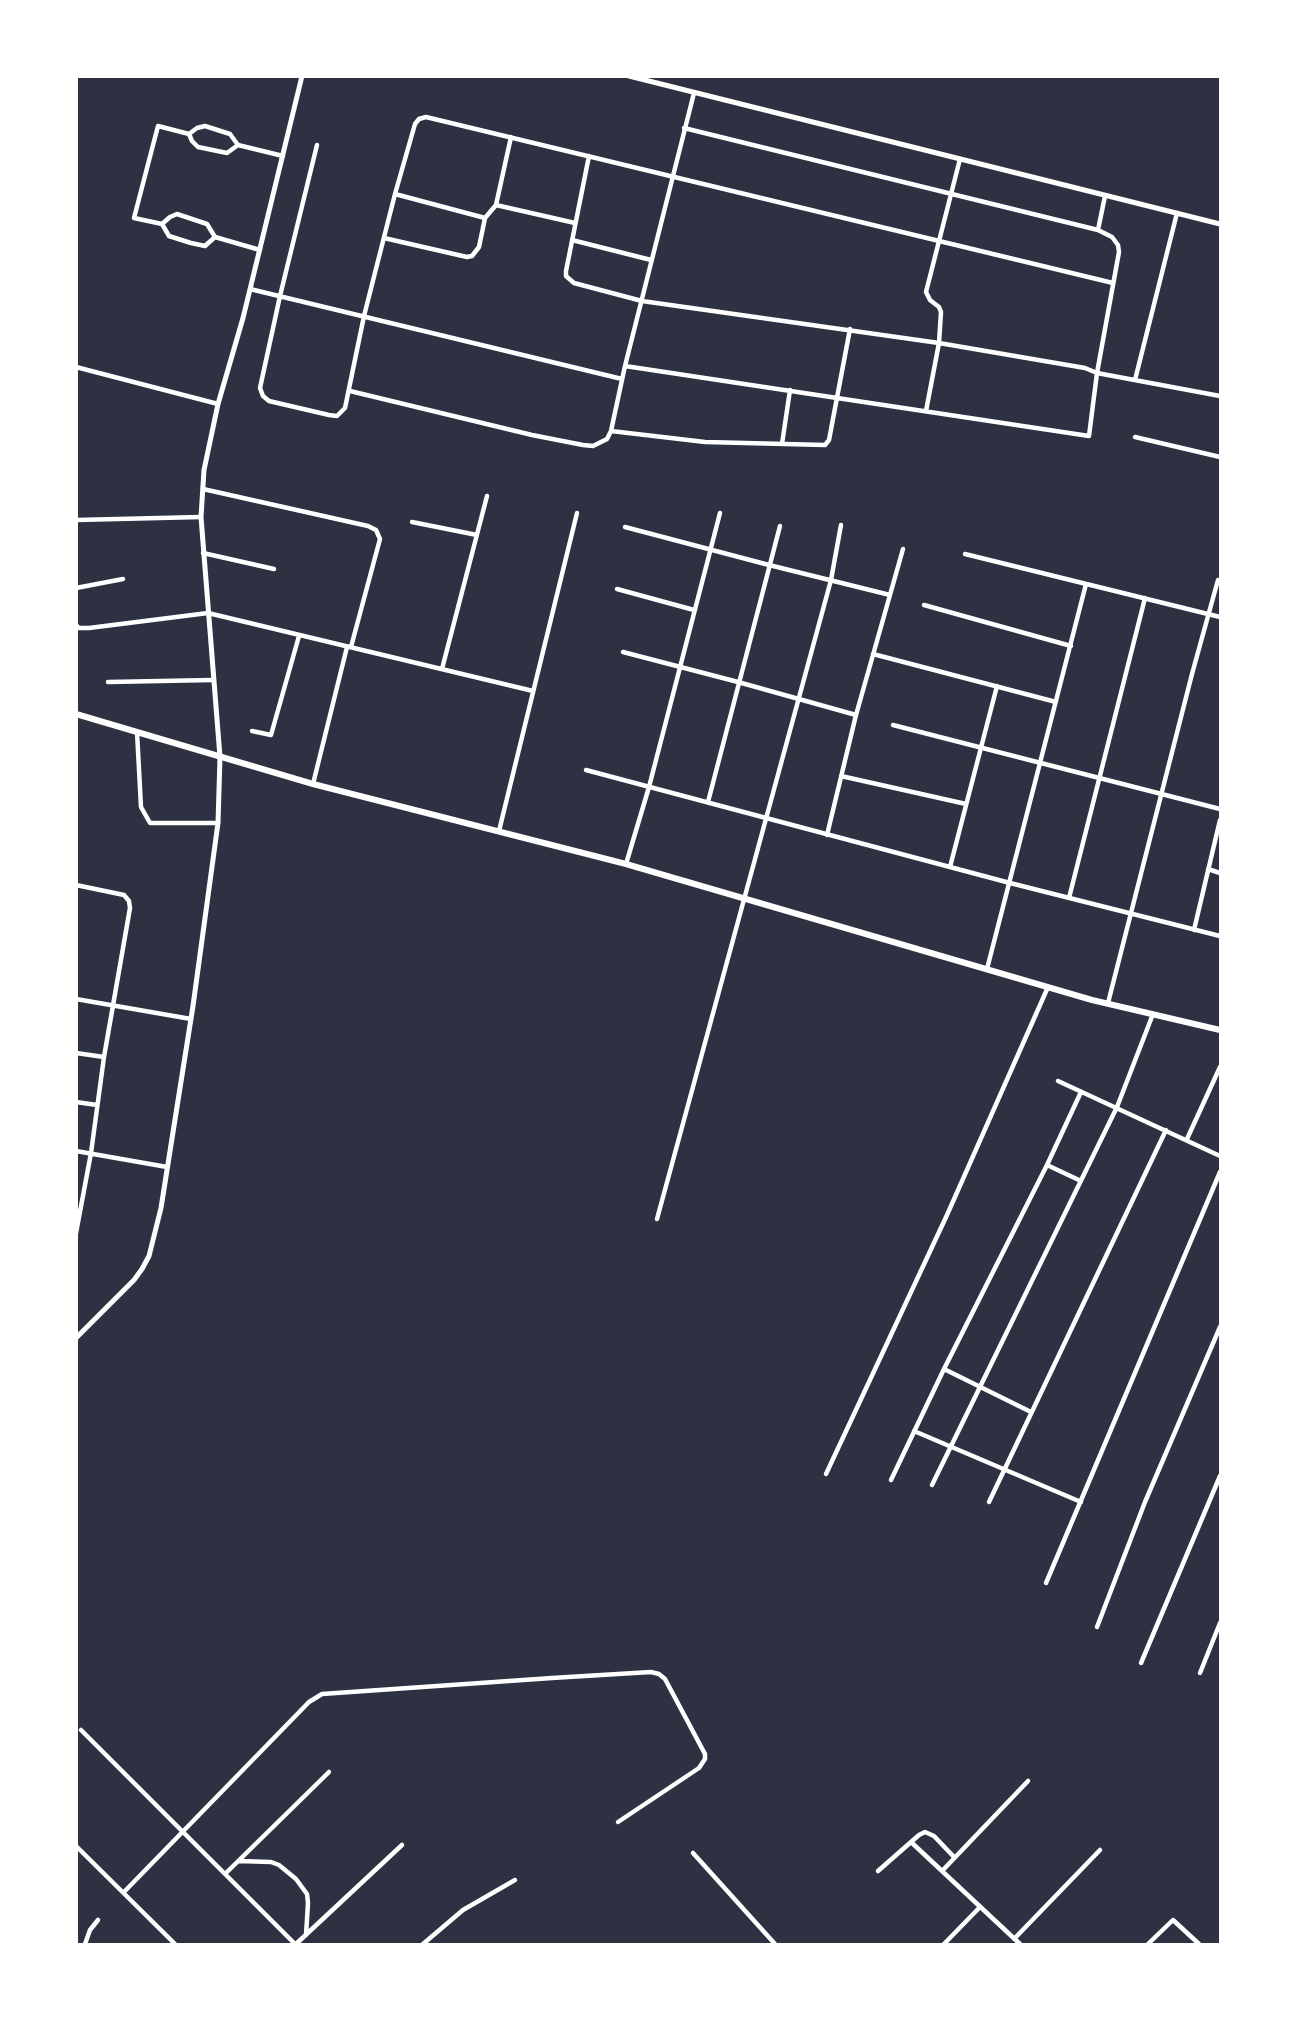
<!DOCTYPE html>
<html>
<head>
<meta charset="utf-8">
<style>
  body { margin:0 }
  #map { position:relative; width:1297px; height:2021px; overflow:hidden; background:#2d3142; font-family:"PT Serif",serif }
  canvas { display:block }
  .frame { position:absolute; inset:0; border:78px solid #fff; pointer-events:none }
</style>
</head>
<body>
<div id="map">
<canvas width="1297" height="2021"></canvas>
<div class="frame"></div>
</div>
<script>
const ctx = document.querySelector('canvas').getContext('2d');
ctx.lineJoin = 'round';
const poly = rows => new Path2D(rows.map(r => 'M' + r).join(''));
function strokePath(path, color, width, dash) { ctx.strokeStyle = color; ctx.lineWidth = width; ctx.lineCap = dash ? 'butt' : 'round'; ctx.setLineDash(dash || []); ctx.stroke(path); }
const minor = poly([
  [189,134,192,141,198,147,227,153,238,145],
  [317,145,280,296,260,388,263,396,269,401,329,415,337,416,345,408,364,316,395,194,415,124,419,119,426,117,1113,283],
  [589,156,566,271,566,276,574,283,642,301,939,343,1085,368,1097,373,1220,396],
  [395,194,485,218],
  [496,205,575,223],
  [162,224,170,217,177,214,207,224,215,237],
  [1098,230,1105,196],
  [384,238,467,257,472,256,479,247,485,218,496,205,511,137],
  [572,240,651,260],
  [260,250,215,237,205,246,191,243,169,236,162,224,134,218,158,126,189,134,197,128,205,126,230,134,238,145,283,156],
  [250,289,622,379],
  [625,366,1089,436,1097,373,1119,252,1118,245,1112,237,1098,230,684,128],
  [76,367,218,404],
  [1135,380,1177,213],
  [350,391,532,435,583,445,593,446,607,439,611,431,625,366,694,93],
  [926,411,939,343,941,312,939,307,930,300,926,292,960,159],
  [611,431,705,442,825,445,829,440,850,329],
  [1135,437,1220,457],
  [782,444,790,390],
  [203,489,368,526,376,530,380,539,351,647],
  [76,520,201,517],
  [412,522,477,535],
  [625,527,769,565,890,595],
  [203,553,274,569],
  [965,554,1220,617],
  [76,588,123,579],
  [617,589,694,610],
  [924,605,1071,646],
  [76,625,79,628,89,628,208,613,533,691],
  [623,652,738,682,856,715],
  [873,654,1056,702],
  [442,669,487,496],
  [108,682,213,680],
  [893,725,1220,809],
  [252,731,271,735,299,636],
  [137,732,141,807,150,823,218,823],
  [586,770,1010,883,1220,936],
  [841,776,966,804],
  [313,784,347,647],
  [708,802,780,526],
  [499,831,577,513],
  [827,835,856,715,903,549],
  [626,864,649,787,720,513],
  [950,867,997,686],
  [1208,869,1220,873],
  [76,885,124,895,129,901,130,908,104,1057,91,1153,76,1233],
  [1069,898,1145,598],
  [1194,930,1220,820],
  [987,969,1086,584],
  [76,999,191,1019],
  [1108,1003,1192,674,1218,580],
  [76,1053,104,1057],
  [1058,1081,1220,1156],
  [76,1102,97,1105],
  [1187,1139,1220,1067],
  [76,1151,167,1167],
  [1047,1165,1081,1181],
  [657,1219,831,580,841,525],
  [944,1369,1031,1412],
  [914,1431,1081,1502],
  [826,1474,947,1215,1048,987],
  [891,1480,944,1369,1047,1165,1081,1092],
  [932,1485,1117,1107,1153,1014],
  [989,1502,1166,1130],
  [1046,1583,1220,1172],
  [1097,1627,1145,1502,1220,1327],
  [1141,1663,1220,1476],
  [1200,1673,1220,1623],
  [81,1730,295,1944],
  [911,1842,1020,1944],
  [76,1846,175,1944],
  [693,1853,775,1944],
  [239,1861,271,1862,279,1865,296,1879,307,1894,308,1903,306,1935],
  [943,1870,1028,1781],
  [878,1871,919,1835,925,1832,934,1836,954,1857],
  [225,1874,329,1772],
  [124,1892,309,1702,322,1694,552,1678,651,1672,659,1674,665,1679,705,1754,705,1759,699,1768,618,1822],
  [1014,1939,1100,1850],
  [85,1944,90,1930,98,1920],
  [296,1944,402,1845],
  [423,1944,463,1910,515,1880],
  [944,1944,980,1907],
  [1148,1944,1173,1920,1199,1944]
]);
const tertiary = poly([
  [629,76,1220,224],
  [76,1338,134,1280,142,1269,149,1256,161,1208,193,1006,218,823,220,757,201,517,204,470,218,404,243,318,302,76]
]);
const secondary = poly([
  [76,714,313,784,626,864,1092,1000,1220,1030]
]);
strokePath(minor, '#fff', 4.5);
strokePath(tertiary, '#fff', 5);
strokePath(secondary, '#fff', 6);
</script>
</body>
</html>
